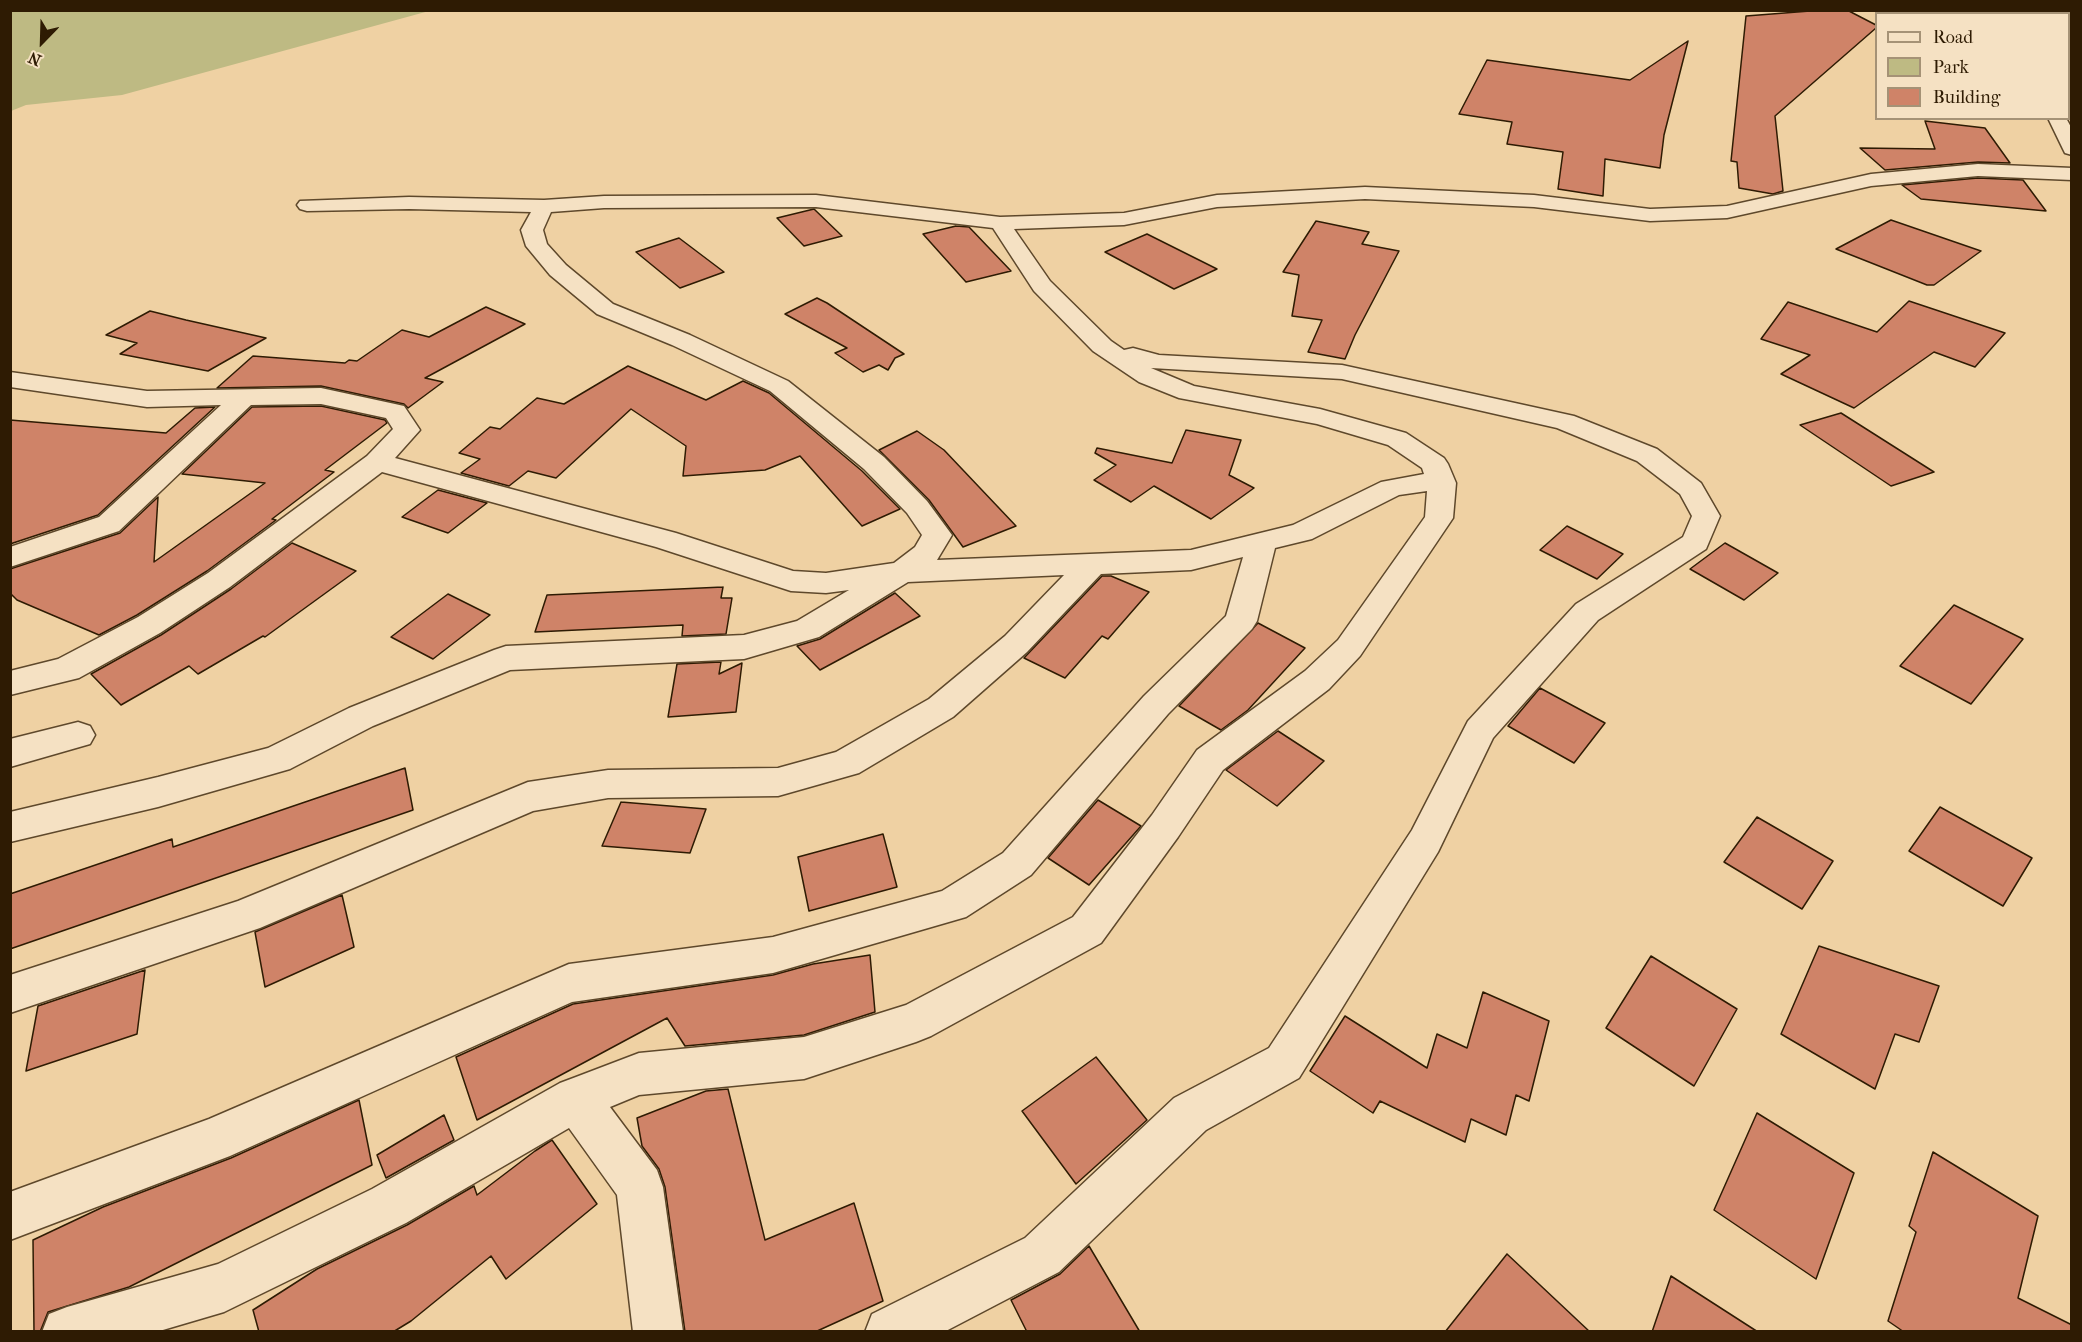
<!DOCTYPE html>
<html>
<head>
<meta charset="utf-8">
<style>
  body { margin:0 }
  #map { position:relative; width:2082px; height:1342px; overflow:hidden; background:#efd1a3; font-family:"IM FELL French Canon",serif }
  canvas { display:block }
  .frame { position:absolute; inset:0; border:12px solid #2e1b03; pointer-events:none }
  .legend { position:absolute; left:1875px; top:12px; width:195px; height:108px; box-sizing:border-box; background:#f5e1c3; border:2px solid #a59276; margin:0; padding:8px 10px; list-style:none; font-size:18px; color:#2e1b03 }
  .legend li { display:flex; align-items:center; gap:12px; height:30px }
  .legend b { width:30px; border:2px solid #a59276 }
  .north { position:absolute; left:12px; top:12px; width:60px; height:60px; -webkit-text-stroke:4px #f5e1c3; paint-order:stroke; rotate:203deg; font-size:16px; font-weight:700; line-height:24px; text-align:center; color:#2e1b03 }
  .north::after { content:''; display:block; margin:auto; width:21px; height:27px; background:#2e1b03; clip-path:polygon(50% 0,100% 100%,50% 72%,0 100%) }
</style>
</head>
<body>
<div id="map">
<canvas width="2082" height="1342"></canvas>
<div class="frame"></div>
<ul class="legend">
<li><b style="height:8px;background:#f5e1c3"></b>Road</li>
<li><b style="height:16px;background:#beba83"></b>Park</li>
<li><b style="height:16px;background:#cf8368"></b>Building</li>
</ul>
<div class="north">N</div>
</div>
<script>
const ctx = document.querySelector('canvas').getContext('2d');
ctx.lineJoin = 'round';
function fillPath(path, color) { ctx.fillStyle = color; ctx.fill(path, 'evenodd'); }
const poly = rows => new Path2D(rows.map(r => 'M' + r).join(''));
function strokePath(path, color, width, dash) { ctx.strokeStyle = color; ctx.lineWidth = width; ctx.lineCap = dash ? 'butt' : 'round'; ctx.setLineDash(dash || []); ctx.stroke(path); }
const green = poly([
  [11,10,429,10,429,11,122,95,26,105,11,111]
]);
const stream = poly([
  [1997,10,2002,10,2003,14,1998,14,1997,10],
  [2068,69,2071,70,2071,80,2068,82,2068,69],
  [2068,87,2072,90,2072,96,2068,93,2068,87]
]);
const building = poly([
  [1823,10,1847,10,1876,25,1876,28,1775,116,1783,191,1773,194,1739,188,1737,162,1731,161,1746,16,1823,10],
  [1688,41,1664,135,1660,168,1605,159,1603,196,1558,189,1563,152,1507,144,1512,122,1459,114,1487,60,1630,80,1688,41],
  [1925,121,1985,128,2010,163,1978,162,1885,170,1860,148,1935,149,1925,121],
  [1978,178,2023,180,2046,211,1921,199,1902,185,1978,178],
  [814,209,842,236,804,246,777,218,814,209],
  [1891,220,1981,251,1934,285,1927,285,1836,249,1891,220],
  [1316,221,1369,232,1362,244,1399,251,1355,335,1345,359,1308,352,1322,320,1292,316,1299,275,1283,272,1316,221],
  [956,226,969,227,1011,271,966,282,923,234,956,226],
  [1147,234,1217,269,1174,289,1105,252,1147,234],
  [679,238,724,272,680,288,636,252,679,238],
  [817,298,827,303,904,354,895,358,888,370,879,365,863,372,835,353,847,348,785,314,817,298],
  [1909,301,2005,333,1975,367,1934,352,1854,408,1781,374,1810,355,1761,339,1788,302,1877,332,1909,301],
  [486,307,525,324,425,378,443,382,408,408,404,404,321,386,217,388,253,356,345,363,349,360,357,361,402,330,429,337,486,307],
  [150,311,186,320,266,338,208,371,120,354,137,343,106,335,150,311],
  [628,366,706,400,743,381,769,393,862,471,900,509,862,526,800,456,765,470,683,476,686,446,631,409,556,478,528,471,509,486,461,473,480,459,459,453,490,427,500,429,537,398,564,404,628,366],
  [321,406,385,420,387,423,325,470,334,472,272,519,276,520,207,571,137,615,99,635,17,600,10,593,10,569,120,533,158,497,154,562,265,483,182,474,252,407,321,406],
  [215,407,98,515,10,544,10,420,166,433,195,408,215,407],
  [1841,413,1934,472,1891,486,1800,425,1841,413],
  [1186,430,1241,440,1229,475,1254,488,1211,519,1154,486,1131,502,1094,480,1116,465,1095,453,1097,448,1172,463,1186,430],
  [917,431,944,450,1016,526,963,547,929,500,879,450,917,431],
  [438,490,487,503,448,533,402,517,438,490],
  [1567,526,1623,554,1597,579,1540,550,1567,526],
  [292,543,356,571,265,637,263,636,198,674,189,666,121,705,91,674,161,635,231,589,292,543],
  [1725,543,1778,573,1744,600,1690,569,1725,543],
  [1102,576,1111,576,1149,592,1108,639,1102,636,1065,678,1024,658,1102,576],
  [723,587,721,598,732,598,726,634,682,636,683,625,535,632,547,595,723,587],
  [895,593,920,616,820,670,797,646,820,639,895,593],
  [448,594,490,615,433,659,391,637,448,594],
  [1954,605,2023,639,1971,704,1900,666,1954,605],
  [1258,623,1305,648,1248,710,1221,730,1179,706,1258,623],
  [721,662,719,674,742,663,736,712,668,717,677,664,721,662],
  [1540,688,1605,723,1574,763,1508,726,1540,688],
  [1278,731,1324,761,1277,806,1226,770,1278,731],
  [405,768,413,810,10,949,10,894,172,839,173,847,405,768],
  [1098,800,1141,826,1089,885,1048,858,1098,800],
  [621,802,706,809,690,853,602,846,621,802],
  [1940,807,2032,858,2003,906,1909,851,1940,807],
  [1757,817,1833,861,1802,909,1724,862,1757,817],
  [883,834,897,887,809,911,798,857,883,834],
  [342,895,354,947,265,987,255,932,342,895],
  [1819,946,1939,986,1919,1042,1895,1034,1875,1089,1781,1034,1819,946],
  [870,955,875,1012,804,1035,685,1046,667,1018,477,1120,456,1057,573,1004,773,975,813,964,870,955],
  [1651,956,1737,1009,1694,1086,1606,1028,1651,956],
  [145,970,137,1034,26,1071,38,1006,145,970],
  [1483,992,1549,1021,1529,1101,1516,1095,1506,1135,1471,1119,1465,1142,1380,1101,1373,1113,1310,1071,1345,1016,1427,1068,1437,1034,1467,1048,1483,992],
  [1096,1057,1147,1120,1076,1184,1022,1111,1096,1057],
  [728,1089,765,1240,854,1203,883,1301,815,1332,685,1332,665,1187,659,1169,642,1146,637,1118,706,1091,728,1089],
  [359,1100,372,1165,129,1287,48,1312,40,1332,34,1332,33,1240,103,1207,231,1158,359,1100],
  [1757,1113,1854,1173,1816,1279,1714,1210,1757,1113],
  [444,1115,454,1140,386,1178,377,1155,444,1115],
  [552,1140,597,1204,506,1279,491,1256,411,1321,393,1332,259,1332,253,1310,317,1269,407,1225,474,1186,477,1195,535,1151,552,1140],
  [1933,1152,2038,1216,2018,1298,2072,1325,2072,1332,1904,1332,1888,1321,1916,1232,1909,1226,1933,1152],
  [1089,1246,1140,1332,1027,1332,1011,1300,1060,1274,1089,1246],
  [1507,1254,1590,1332,1445,1332,1507,1254],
  [1671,1276,1758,1332,1652,1332,1671,1276]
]);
const street = poly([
  [2048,118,2066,118,2072,129,2072,155,2065,153,2063,149,2048,118],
  [1978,164,2072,168,2072,180,1978,176,1871,186,1727,218,1650,221,1534,207,1365,199,1217,207,1124,225,1014,229,1050,281,1111,341,1124,350,1133,348,1159,355,1342,365,1574,416,1657,449,1701,483,1720,516,1706,549,1598,620,1493,738,1438,852,1299,1078,1206,1130,1059,1272,944,1332,865,1332,872,1314,1025,1238,1174,1098,1269,1048,1412,830,1468,721,1576,604,1683,537,1692,516,1680,494,1637,461,1557,428,1342,379,1151,368,1194,386,1320,409,1406,433,1444,458,1448,464,1456,483,1453,518,1360,656,1329,689,1223,770,1178,837,1101,943,931,1036,916,1042,804,1079,639,1095,610,1107,657,1170,663,1187,683,1332,633,1332,617,1195,569,1128,406,1223,224,1312,156,1332,42,1332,49,1314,67,1307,218,1264,372,1189,560,1083,576,1077,639,1053,804,1037,906,1005,1073,917,1152,815,1197,750,1305,671,1338,640,1425,517,1427,491,1399,495,1312,539,1275,548,1257,621,1252,629,1168,714,1031,875,966,917,773,973,572,1002,230,1156,10,1240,10,1192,209,1119,569,964,773,937,942,891,1003,853,1144,696,1226,616,1243,557,1191,570,1101,574,1027,652,953,717,859,773,778,796,608,798,533,811,260,928,10,1013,10,975,238,901,528,782,608,770,778,768,836,752,929,699,1005,636,1064,575,908,582,819,637,744,659,510,670,373,726,290,769,158,807,10,842,10,812,158,777,268,748,349,708,494,650,506,646,744,635,797,621,849,590,826,593,791,591,656,547,382,472,230,587,160,633,79,678,10,695,10,671,58,659,138,617,208,573,367,456,393,429,386,418,321,404,251,405,119,531,10,567,10,547,99,517,221,405,147,407,10,387,10,372,147,391,321,388,395,404,404,406,420,430,395,458,676,533,793,571,826,573,894,563,915,547,922,535,907,513,864,469,770,391,672,345,597,314,550,275,526,246,521,230,531,212,409,209,307,211,300,209,297,205,300,201,409,197,544,200,604,196,816,195,1000,217,1124,213,1217,195,1365,187,1534,195,1650,209,1727,206,1871,174,1978,164],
  [816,207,993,228,1034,291,1093,351,1139,382,1179,398,1317,424,1388,445,1422,468,1424,474,1381,482,1293,525,1191,550,937,560,952,535,927,501,884,457,788,381,690,335,613,304,566,265,547,244,543,230,551,212,604,208,816,207],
  [78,722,90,726,95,735,90,744,10,767,10,739,78,722]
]);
const secondary = poly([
  [1936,10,1955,10,1957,14,1938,14,1936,10],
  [2068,37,2072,38,2072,48,2068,47,2068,37]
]);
fillPath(green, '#beba83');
fillPath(stream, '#71776a');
fillPath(building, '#cf8368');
strokePath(building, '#2e1b03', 1.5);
strokePath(street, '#5e482b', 3);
strokePath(secondary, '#2e1b03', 3);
fillPath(street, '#f5e1c3');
fillPath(secondary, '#f5e1c3');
</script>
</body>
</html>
